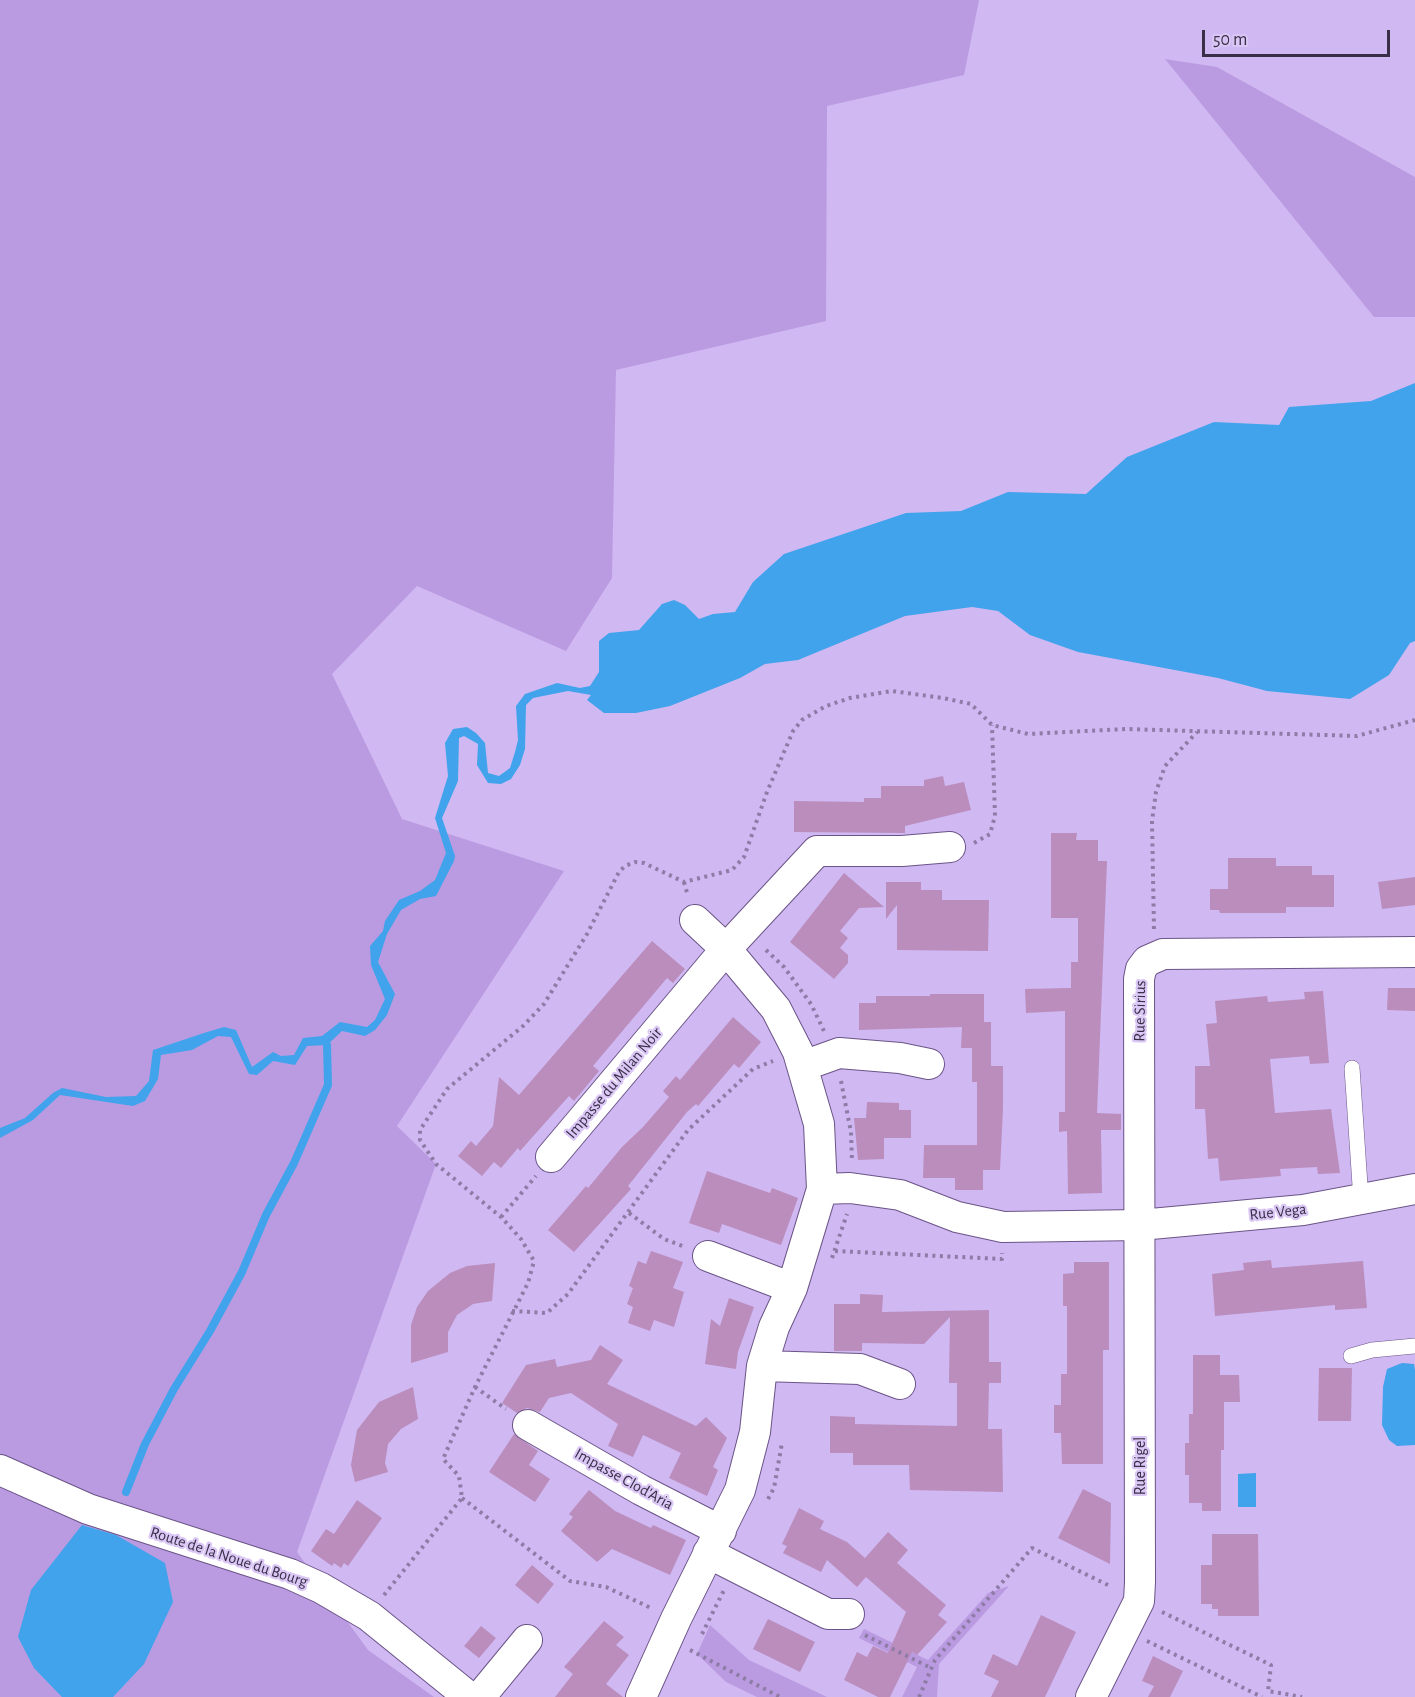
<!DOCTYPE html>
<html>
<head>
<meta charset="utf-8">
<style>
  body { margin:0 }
  #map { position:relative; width:1415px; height:1697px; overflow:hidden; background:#d0b8f2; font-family:"Alegreya Sans",sans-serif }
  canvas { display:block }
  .scale { position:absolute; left:1202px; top:30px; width:188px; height:27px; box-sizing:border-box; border:3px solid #392f46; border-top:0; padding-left:8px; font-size:18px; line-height:21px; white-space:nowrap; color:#392f46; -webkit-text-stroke:4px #dbc7f6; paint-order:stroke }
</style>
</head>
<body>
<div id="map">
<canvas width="1415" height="1697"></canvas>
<div class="scale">50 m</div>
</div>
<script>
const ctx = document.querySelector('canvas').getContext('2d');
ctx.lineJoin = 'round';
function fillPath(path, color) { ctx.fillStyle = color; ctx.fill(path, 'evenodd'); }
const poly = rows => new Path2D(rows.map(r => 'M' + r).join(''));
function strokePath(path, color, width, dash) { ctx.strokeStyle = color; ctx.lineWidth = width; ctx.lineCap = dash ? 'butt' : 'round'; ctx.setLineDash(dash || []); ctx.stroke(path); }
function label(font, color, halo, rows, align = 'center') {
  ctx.font = font + ' "Alegreya Sans",sans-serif'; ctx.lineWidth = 4.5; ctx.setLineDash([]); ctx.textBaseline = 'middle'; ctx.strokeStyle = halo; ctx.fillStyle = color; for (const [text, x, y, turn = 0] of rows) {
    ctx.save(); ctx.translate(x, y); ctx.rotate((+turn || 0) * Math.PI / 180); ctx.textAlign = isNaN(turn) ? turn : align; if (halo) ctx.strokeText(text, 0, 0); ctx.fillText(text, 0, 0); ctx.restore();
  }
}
const green = poly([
  [0,0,979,0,964,75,827,106,826,321,616,370,612,578,566,651,417,586,332,674,402,819,564,871,397,1126,436,1164,297,1552,368,1650,434,1697,0,1697],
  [1165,59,1217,67,1415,177,1415,317,1374,317],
  [1009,1586,939,1664,937,1697,902,1697,917,1667,859,1638,864,1629,928,1660,988,1593],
  [710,1625,749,1660,827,1697,757,1697,726,1682,697,1654]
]);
const water = poly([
  [1415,383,1415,641,1410,643,1389,675,1350,699,1267,691,1218,678,1078,652,1030,635,998,611,972,607,905,616,798,660,765,664,740,678,670,706,636,713,604,713,587,700,591,695,568,691,533,698,526,705,525,749,520,765,511,779,501,784,488,783,477,765,478,744,464,736,459,738,458,781,442,818,455,856,454,861,436,896,420,899,401,910,387,934,378,962,395,994,387,1015,375,1030,365,1036,342,1031,327,1045,307,1046,295,1065,273,1061,257,1075,249,1074,231,1037,218,1036,192,1050,161,1055,158,1079,145,1101,133,1106,60,1095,33,1120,0,1138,0,1128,25,1118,53,1093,62,1088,106,1097,136,1096,149,1081,153,1050,204,1033,224,1027,236,1030,252,1067,273,1052,281,1056,294,1055,303,1038,322,1036,340,1022,367,1027,375,1020,385,999,371,965,370,946,383,931,385,921,399,900,420,891,435,880,446,853,435,818,448,776,445,743,453,729,467,727,476,733,485,743,488,773,499,776,510,768,515,752,518,740,516,706,525,694,557,683,580,688,590,686,599,672,599,641,609,633,639,630,662,604,674,600,685,605,699,619,713,614,735,612,753,582,784,554,906,513,961,511,1008,492,1086,494,1127,457,1214,422,1279,425,1289,407,1371,401],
  [1402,1363,1414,1364,1415,1370,1415,1445,1397,1446,1389,1440,1382,1425,1383,1387,1387,1369],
  [1256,1473,1256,1507,1238,1507,1238,1474],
  [82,1525,116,1535,165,1563,173,1602,144,1664,113,1697,62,1697,34,1668,18,1637,31,1590]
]);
const stream = poly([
  [126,1492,145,1444,174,1389,210,1331,242,1272,266,1215,294,1163,328,1085,327,1045]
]);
const building = poly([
  [943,776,945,786,964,782,971,810,905,826,905,833,794,832,794,801,864,802,864,798,881,798,881,786,924,786,924,780],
  [1051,833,1077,833,1076,840,1098,840,1098,861,1107,861,1097,1113,1121,1114,1121,1130,1101,1130,1102,1193,1068,1194,1067,1131,1059,1132,1059,1112,1065,1112,1065,1011,1026,1013,1025,989,1071,988,1071,962,1078,962,1078,918,1051,918],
  [1228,858,1276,858,1276,866,1312,866,1312,875,1334,875,1334,907,1286,907,1286,913,1220,913,1219,910,1210,910,1210,889,1228,889],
  [844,873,884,907,859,908,840,931,848,938,840,948,848,955,848,963,834,979,790,942],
  [1415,877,1415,905,1382,909,1378,882],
  [886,882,921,882,921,890,942,890,942,900,989,900,988,951,897,950,897,905,886,919],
  [652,941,685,969,673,983,667,978,593,1066,599,1071,574,1101,569,1096,520,1151,518,1148,501,1168,494,1162,482,1176,458,1156,471,1141,476,1146,493,1126,499,1077,519,1095],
  [1388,988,1415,988,1415,1011,1387,1010],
  [1323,991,1329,1063,1310,1064,1309,1056,1270,1059,1275,1113,1331,1109,1340,1173,1318,1174,1317,1167,1280,1169,1281,1176,1220,1181,1218,1158,1208,1159,1205,1109,1195,1109,1195,1066,1210,1066,1206,1024,1217,1023,1215,1001,1267,996,1268,1002,1305,999,1304,992],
  [930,994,984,994,984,1022,991,1022,991,1066,1003,1066,1003,1109,1000,1170,983,1170,983,1190,955,1190,955,1178,923,1178,924,1145,977,1145,977,1082,972,1082,972,1048,961,1048,962,1027,859,1030,859,1003,876,1003,876,996,930,996],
  [733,1017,761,1042,739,1068,734,1064,698,1106,696,1104,687,1112,628,1186,631,1189,574,1252,548,1230,586,1186,588,1188,622,1147,643,1127,669,1097,663,1091,676,1076,680,1080],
  [867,1102,899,1103,899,1110,911,1110,911,1138,884,1138,884,1159,858,1160,854,1118,866,1118],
  [707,1171,770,1193,772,1188,798,1198,781,1245,722,1224,719,1233,689,1223],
  [651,1251,683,1262,673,1288,684,1292,674,1327,654,1320,650,1331,628,1323,633,1307,627,1304,633,1288,629,1286,638,1261,646,1264],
  [1271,1260,1272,1268,1363,1261,1367,1308,1335,1310,1335,1305,1215,1316,1212,1274,1244,1270,1243,1263],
  [1074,1262,1109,1262,1109,1350,1103,1350,1103,1464,1062,1464,1061,1433,1054,1433,1054,1405,1061,1405,1061,1374,1067,1374,1067,1306,1063,1306,1063,1274,1074,1273],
  [495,1263,492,1301,473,1304,457,1315,448,1332,448,1352,411,1363,411,1325,417,1307,428,1291,450,1273,467,1266],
  [860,1294,883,1295,882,1312,989,1310,989,1362,1001,1362,1001,1383,989,1383,988,1429,1002,1429,1003,1492,910,1490,909,1465,853,1465,853,1453,830,1453,830,1416,855,1417,855,1424,957,1426,957,1383,949,1383,950,1317,924,1344,862,1343,862,1351,834,1351,834,1304,860,1304],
  [729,1298,754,1307,738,1352,736,1369,705,1364,711,1319,720,1326],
  [600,1345,623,1360,607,1384,696,1426,706,1417,727,1438,713,1467,718,1470,707,1496,669,1478,681,1453,643,1435,633,1457,608,1446,618,1424,571,1393,549,1398,540,1412,527,1408,517,1413,502,1403,526,1365,555,1359,557,1367,591,1360],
  [1193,1355,1220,1355,1220,1375,1239,1375,1240,1402,1224,1402,1224,1450,1221,1450,1221,1511,1202,1511,1202,1503,1189,1503,1189,1475,1185,1475,1185,1443,1189,1443,1189,1414,1193,1414],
  [1319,1368,1352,1368,1351,1421,1318,1421],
  [413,1387,418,1419,401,1429,388,1444,385,1463,388,1472,355,1482,351,1465,357,1430,379,1402],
  [514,1434,538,1451,529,1465,550,1479,535,1502,489,1472],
  [1083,1489,1111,1503,1110,1564,1058,1538],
  [589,1490,615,1511,651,1528,653,1525,686,1540,670,1575,612,1549,597,1562,561,1531,573,1517,569,1514],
  [357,1500,382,1518,348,1566,344,1563,341,1568,334,1563,332,1566,311,1551,326,1529,334,1534],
  [799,1508,824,1521,820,1529,847,1542,865,1558,888,1532,908,1550,897,1563,946,1605,938,1615,947,1622,917,1655,912,1652,890,1697,878,1697,844,1680,857,1652,867,1657,873,1646,888,1653,906,1612,866,1577,857,1587,827,1560,821,1572,783,1553,787,1546,782,1544],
  [1212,1534,1258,1534,1259,1616,1218,1616,1218,1609,1212,1609,1212,1604,1201,1604,1201,1565,1212,1565],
  [532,1565,554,1584,538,1604,515,1585],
  [1041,1615,1076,1632,1045,1697,991,1697,999,1681,984,1674,993,1654,1017,1666],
  [768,1619,815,1642,800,1672,753,1649],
  [604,1621,624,1637,616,1645,629,1655,606,1684,623,1697,555,1697,573,1674,564,1667],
  [481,1626,496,1638,479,1658,464,1646],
  [1153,1656,1183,1671,1170,1697,1148,1697,1154,1686,1142,1681]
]);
const path = poly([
  [974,843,990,834,995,816,992,725],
  [684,882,688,896],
  [1154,929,1152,821,1156,792,1165,766,1197,732],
  [766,950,784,967,811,1004,824,1031],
  [841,1081,851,1132,852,1162],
  [629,1213,664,1239,685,1247],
  [501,1217,536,1176],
  [835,1251,1002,1259,1002,1253],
  [832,1258,847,1214],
  [512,1311,547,1313,568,1294,688,1130,753,1069,773,1061],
  [475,1387,506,1409],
  [462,1498,570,1581,606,1587,651,1608],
  [768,1499,774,1488,782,1443],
  [384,1595,462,1498,459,1476,443,1459,475,1387,528,1283,534,1261,521,1239,501,1217,436,1164,420,1140,420,1130,447,1089,523,1026,544,1004,587,934,619,872,625,866,635,862,644,863,684,882,732,870,744,857,767,792,793,731,802,720,826,706,850,698,892,691,943,698,971,704,992,725,1028,734,1126,729,1357,736,1415,720],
  [1162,1612,1271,1665,1268,1691,1302,1697],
  [702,1634,724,1590],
  [865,1635,931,1668],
  [1147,1641,1262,1697],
  [690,1650,780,1697],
  [919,1697,935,1660,1032,1548,1112,1587]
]);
const lane = poly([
  [1352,1068,1361,1200],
  [1351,1356,1372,1350,1415,1346]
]);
const street = poly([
  [803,1066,839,1053,900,1058,929,1064],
  [551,1157,726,949,817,851,902,851,950,847],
  [822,1189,850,1188,900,1195,957,1217,1003,1227,1140,1225,1303,1210,1415,1189],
  [708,1256,792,1288],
  [762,1366,860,1369,900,1384],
  [528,1425,641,1490,721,1531],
  [0,1470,88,1509,290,1574,321,1588,369,1616,469,1697],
  [708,1553,828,1614,849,1614],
  [480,1697,527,1640],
  [641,1697,676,1619,740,1490,755,1432,762,1366,774,1327,792,1288,822,1189,819,1124,798,1052,776,1009,726,949,695,920],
  [1091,1697,1139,1601,1140,1582,1139,979,1141,969,1147,961,1163,954,1415,952]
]);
const streetNames = [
  ["Rue Sirius",1140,1011,-89],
  ["Impasse du Milan Noir",614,1083,-50],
  ["Rue Vega",1278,1212,-6],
  ["Rue Rigel",1140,1466,-90],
  ["Impasse Clod'Aria",624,1479,29],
  ["Route de la Noue du Bourg",229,1557,18]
];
fillPath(green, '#ba9be1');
fillPath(water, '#40a3eb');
strokePath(stream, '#40a3eb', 8);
fillPath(building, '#ba8dbd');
strokePath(lane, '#6b5487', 16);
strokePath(street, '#6b5487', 32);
strokePath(path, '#8e7ca7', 4, [3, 4.5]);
strokePath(lane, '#fff', 15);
strokePath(street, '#fff', 30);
label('16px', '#392f46', '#dbc7f6', streetNames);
</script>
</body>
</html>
